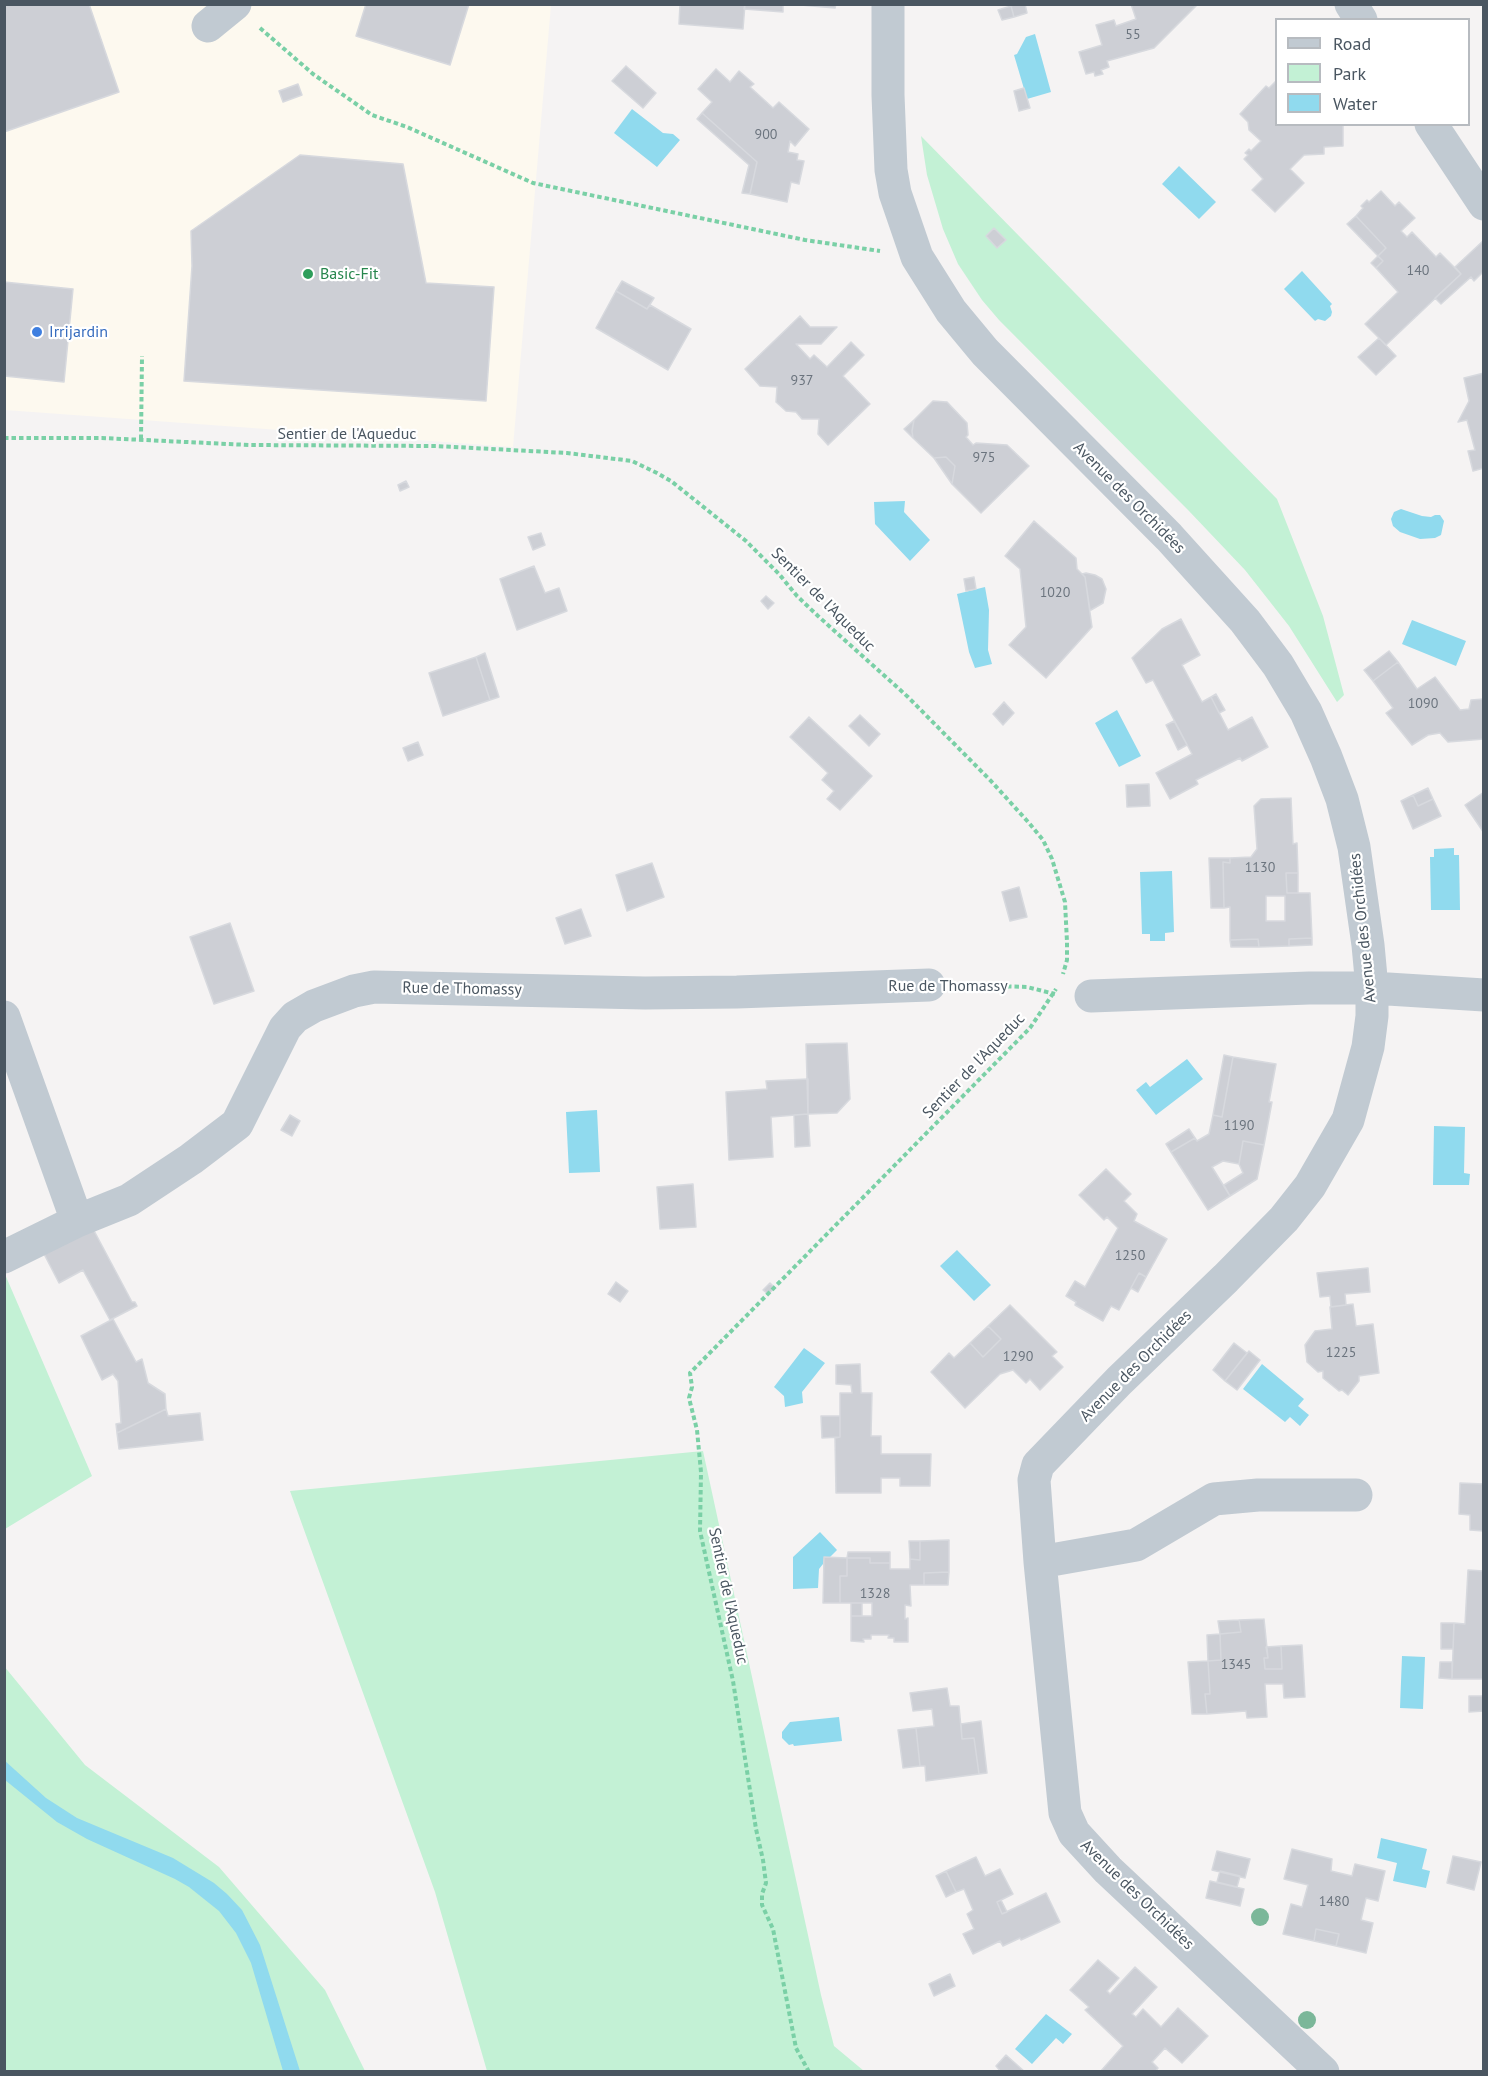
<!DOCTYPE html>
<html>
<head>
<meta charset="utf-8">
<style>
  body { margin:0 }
  #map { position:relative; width:1488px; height:2076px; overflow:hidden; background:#f5f3f3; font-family:"PT Sans",sans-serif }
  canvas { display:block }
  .frame { position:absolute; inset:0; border:6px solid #4a5661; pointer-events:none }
  .legend { position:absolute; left:1275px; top:18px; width:195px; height:108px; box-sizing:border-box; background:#fff; border:2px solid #b7bbc0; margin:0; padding:8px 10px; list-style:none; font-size:18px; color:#4a5661 }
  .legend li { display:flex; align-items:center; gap:12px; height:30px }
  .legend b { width:30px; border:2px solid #b7bbc0 }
</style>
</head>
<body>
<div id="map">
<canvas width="1488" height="2076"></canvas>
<div class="frame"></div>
<ul class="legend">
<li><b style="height:8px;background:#c1cad2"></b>Road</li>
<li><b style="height:16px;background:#c3f1d5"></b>Park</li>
<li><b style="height:16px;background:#90daee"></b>Water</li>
</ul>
</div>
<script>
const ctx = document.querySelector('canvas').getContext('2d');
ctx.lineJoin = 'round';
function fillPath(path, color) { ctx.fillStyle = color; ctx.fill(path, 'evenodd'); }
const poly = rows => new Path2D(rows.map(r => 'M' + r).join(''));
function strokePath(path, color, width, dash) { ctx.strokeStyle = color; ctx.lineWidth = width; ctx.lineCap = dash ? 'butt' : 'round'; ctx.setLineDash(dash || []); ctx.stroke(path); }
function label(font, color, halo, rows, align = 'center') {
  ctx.font = font + ' "PT Sans",sans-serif'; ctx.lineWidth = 4.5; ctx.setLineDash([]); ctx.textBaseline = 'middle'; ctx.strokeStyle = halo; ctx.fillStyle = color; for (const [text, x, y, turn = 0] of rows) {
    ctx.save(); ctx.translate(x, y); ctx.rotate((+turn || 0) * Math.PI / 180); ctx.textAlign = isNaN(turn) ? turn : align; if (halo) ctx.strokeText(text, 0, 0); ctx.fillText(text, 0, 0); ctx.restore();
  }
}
const commercial = poly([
  [4,5,551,5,513,447,5,410]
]);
const green = poly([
  [921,136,1277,499,1323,616,1344,695,1337,702,1289,626,1245,570,1189,511,999,320,982,300,958,264,943,229,927,175],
  [4,1272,92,1476,5,1529,4,1529],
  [703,1451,821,1995,834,2046,864,2071,487,2071,435,1892,290,1491],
  [4,1666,85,1765,219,1867,325,1990,365,2071,5,2071]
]);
const water = poly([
  [1035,34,1051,92,1027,99,1014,55,1017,54,1026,37],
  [632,109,663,133,673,134,680,140,657,167,614,133],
  [1179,166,1216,202,1199,219,1162,184],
  [1302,271,1332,304,1330,306,1332,312,1331,316,1325,321,1318,319,1315,321,1284,289],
  [905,501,904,512,930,540,910,561,875,524,874,502],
  [1401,509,1422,516,1431,517,1435,515,1440,515,1444,521,1441,535,1435,538,1420,539,1400,532,1393,526,1391,519,1394,512],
  [985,587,989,610,988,650,992,664,975,668,969,652,957,594],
  [1412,620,1466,641,1456,666,1402,644],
  [1117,710,1141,756,1119,767,1095,723],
  [1454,848,1454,855,1459,855,1460,910,1431,910,1430,857,1434,857,1434,849],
  [1172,871,1174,932,1165,933,1165,941,1150,941,1150,934,1142,934,1140,872],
  [1187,1059,1203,1079,1156,1115,1136,1090,1146,1082,1150,1087],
  [597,1110,600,1172,569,1173,566,1112],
  [1434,1126,1465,1127,1464,1173,1470,1174,1469,1185,1433,1185],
  [957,1250,991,1285,974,1301,940,1266],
  [804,1348,825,1363,802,1392,803,1403,785,1407,784,1396,774,1387],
  [1262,1364,1304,1399,1298,1406,1309,1415,1300,1426,1290,1417,1285,1422,1243,1389],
  [820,1532,837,1550,830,1557,824,1558,823,1564,819,1569,818,1588,793,1589,793,1557],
  [1402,1656,1425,1657,1423,1709,1400,1708],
  [839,1717,842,1741,794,1746,793,1744,789,1745,782,1738,782,1732,790,1722],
  [4,1760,46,1798,77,1818,173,1858,214,1883,227,1894,242,1910,260,1945,300,2071,283,2071,251,1963,236,1933,219,1911,189,1887,175,1879,87,1839,57,1822,5,1780],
  [1381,1838,1427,1849,1422,1869,1430,1871,1426,1888,1393,1881,1397,1863,1377,1858],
  [1046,2014,1072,2034,1063,2044,1056,2038,1032,2064,1015,2049]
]);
const building = poly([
  [4,4,89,4,119,92,4,132,4,4],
  [366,4,469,4,450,65,356,36,366,4],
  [680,4,745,4,743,29,679,24,680,4],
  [745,4,783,4,783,12,744,9,745,4],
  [789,4,836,4,835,8,789,4],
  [1017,4,1025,4,1027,13,1014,17,1011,6,1017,4],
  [1131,4,1198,4,1154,48,1107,61,1109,67,1101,70,1103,74,1095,76,1094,72,1086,74,1079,52,1102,45,1096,25,1114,20,1116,26,1136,19,1131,4],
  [1011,6,1014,17,1002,20,998,10,1011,6],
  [626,66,656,93,643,108,612,81,626,66],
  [716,69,730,82,739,71,754,84,750,87,773,108,779,102,809,129,795,146,790,141,788,152,798,154,797,160,804,161,799,184,791,182,787,202,750,194,757,162,702,113,712,102,698,89,716,69],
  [1276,81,1276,124,1343,124,1343,146,1324,147,1324,154,1304,155,1290,169,1304,183,1275,212,1252,190,1263,179,1244,159,1248,155,1245,153,1249,149,1251,151,1261,141,1249,130,1248,122,1240,114,1266,86,1269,88,1276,81],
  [298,84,302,95,283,102,279,91,298,84],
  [1024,88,1030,108,1019,111,1014,91,1024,88],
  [702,113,757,162,750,194,742,193,749,165,697,119,702,113],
  [300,155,403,164,426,283,494,287,486,401,184,381,192,266,191,231,300,155],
  [1381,191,1395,206,1399,202,1415,218,1401,231,1407,237,1412,232,1436,257,1440,253,1461,274,1386,345,1365,324,1398,292,1376,268,1383,261,1378,256,1386,248,1356,216,1363,208,1361,206,1367,200,1369,202,1381,191],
  [1356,216,1386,248,1378,256,1347,224,1356,216],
  [994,228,1006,240,997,248,986,236,994,228],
  [1484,240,1484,271,1474,281,1471,277,1441,304,1435,298,1461,274,1455,267,1484,240],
  [1378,256,1383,261,1376,268,1371,263,1378,256],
  [622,281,654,298,647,309,616,291,622,281],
  [4,282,73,289,64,382,4,376,4,282],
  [616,291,647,309,650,305,691,329,668,370,596,328,616,291],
  [800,316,810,327,837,327,821,344,796,344,810,359,814,355,827,367,851,342,864,355,843,376,870,404,828,445,818,434,819,419,802,419,796,412,786,411,776,402,777,387,760,386,745,369,800,316],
  [1379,338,1396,356,1376,375,1358,357,1379,338],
  [1484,373,1484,468,1473,471,1468,451,1475,450,1467,420,1458,422,1469,401,1464,378,1484,373],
  [933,401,947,402,967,423,968,435,966,437,973,445,976,443,1007,445,1029,466,981,513,952,484,955,466,946,457,934,458,913,438,912,431,914,420,933,401],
  [914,420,912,431,913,438,904,429,914,420],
  [946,457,955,466,952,484,934,458,946,457],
  [406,481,409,487,400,491,398,485,406,481],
  [1034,521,1076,558,1077,569,1085,577,1092,627,1046,678,1009,645,1026,627,1020,569,1005,556,1034,521],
  [541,533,545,545,533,550,528,537,541,533],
  [534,566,545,593,559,588,567,611,517,630,500,579,534,566],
  [1086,573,1095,575,1102,579,1106,589,1103,603,1091,610,1090,610,1085,577,1082,574,1086,573],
  [974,577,976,589,966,591,964,579,974,577],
  [766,596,774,603,768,609,761,601,766,596],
  [1181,619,1200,655,1182,665,1202,702,1211,697,1228,730,1252,717,1268,747,1242,761,1240,758,1196,780,1198,784,1170,799,1156,773,1192,754,1153,680,1146,683,1132,658,1162,629,1181,619],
  [1389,651,1398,662,1373,681,1364,670,1389,651],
  [485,653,499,697,490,700,476,657,485,653],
  [476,657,490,700,443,716,429,673,476,657],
  [1398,662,1417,689,1435,677,1460,710,1469,709,1471,700,1484,699,1484,739,1448,742,1440,733,1428,735,1412,745,1386,713,1393,708,1373,681,1398,662],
  [1216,694,1225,710,1219,713,1211,697,1216,694],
  [1004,702,1014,713,1003,725,993,714,1004,702],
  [860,715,880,734,869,746,849,726,860,715],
  [809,717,872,776,840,810,827,799,834,791,822,780,828,773,790,737,809,717],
  [1174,721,1187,745,1178,750,1166,725,1174,721],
  [418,742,423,755,408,761,403,748,418,742],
  [1149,784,1150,806,1127,807,1126,785,1149,784],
  [1428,788,1433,799,1418,806,1413,795,1428,788],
  [1484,792,1484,833,1465,805,1484,792],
  [1413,795,1418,806,1433,799,1441,816,1413,829,1401,801,1413,795],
  [1291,798,1293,844,1297,843,1298,873,1286,873,1287,893,1310,893,1312,938,1289,939,1289,946,1259,947,1258,939,1230,940,1230,907,1224,908,1223,862,1230,863,1230,858,1251,857,1257,849,1254,806,1261,799,1291,798],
  [1266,896,1285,896,1285,921,1266,921,1266,896],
  [1209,858,1230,858,1230,863,1223,862,1224,908,1211,908,1209,858],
  [652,863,664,897,627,911,616,875,652,863],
  [1286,873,1298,873,1298,893,1287,893,1286,873],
  [1019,887,1027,917,1010,921,1002,892,1019,887],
  [581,909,591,936,565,944,556,918,581,909],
  [230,923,254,991,214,1004,190,937,230,923],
  [1312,938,1312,945,1289,946,1289,939,1312,938],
  [1258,939,1259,947,1231,947,1230,940,1258,939],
  [847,1043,850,1099,837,1113,808,1114,806,1044,847,1043],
  [1224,1055,1233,1057,1222,1117,1213,1115,1224,1055],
  [1233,1057,1276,1064,1269,1102,1272,1102,1264,1145,1243,1141,1239,1164,1223,1161,1212,1167,1230,1196,1208,1210,1171,1152,1195,1138,1197,1141,1209,1134,1213,1115,1222,1117,1233,1057],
  [808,1079,808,1114,771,1117,773,1157,729,1160,726,1092,767,1089,766,1081,808,1079],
  [808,1114,810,1146,795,1147,794,1115,808,1114],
  [290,1115,300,1121,292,1136,281,1130,290,1115],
  [1189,1129,1195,1138,1171,1152,1166,1144,1189,1129],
  [1243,1141,1264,1145,1257,1179,1230,1196,1224,1185,1243,1173,1239,1164,1243,1141],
  [1106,1169,1131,1194,1124,1201,1137,1214,1134,1221,1167,1239,1146,1277,1139,1273,1119,1310,1111,1306,1103,1321,1075,1305,1076,1302,1066,1296,1075,1281,1085,1287,1118,1228,1107,1217,1104,1220,1079,1195,1106,1169],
  [693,1184,696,1227,660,1229,657,1187,693,1184],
  [91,1225,132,1302,135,1302,137,1306,110,1320,83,1270,59,1283,43,1252,91,1225],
  [1368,1268,1370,1292,1345,1294,1346,1305,1331,1307,1330,1296,1320,1297,1317,1273,1368,1268],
  [1139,1273,1146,1277,1138,1292,1131,1288,1139,1273],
  [616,1282,628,1291,620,1302,608,1294,616,1282],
  [770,1283,775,1288,768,1294,763,1290,770,1283],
  [1353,1304,1356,1326,1373,1324,1379,1373,1359,1376,1359,1381,1348,1395,1342,1390,1339,1391,1323,1378,1323,1371,1318,1372,1307,1362,1305,1345,1315,1331,1332,1329,1330,1307,1353,1304],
  [1010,1305,1057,1352,1052,1356,1063,1367,1040,1390,1030,1379,1026,1383,1013,1370,1000,1374,965,1408,931,1372,949,1353,954,1358,970,1343,983,1357,1001,1339,988,1326,1010,1305],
  [113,1319,136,1362,142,1359,148,1383,165,1394,166,1409,117,1433,116,1424,121,1423,118,1381,113,1374,102,1380,81,1336,113,1319],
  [988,1326,1001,1339,983,1357,970,1343,988,1326],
  [1234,1343,1247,1353,1225,1381,1213,1370,1234,1343],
  [1249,1351,1260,1360,1237,1390,1225,1381,1249,1351],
  [860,1364,861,1393,872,1393,871,1436,881,1436,881,1454,931,1454,930,1486,900,1486,900,1478,881,1478,881,1493,836,1493,835,1438,840,1437,840,1393,852,1393,851,1385,836,1384,836,1365,860,1364],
  [166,1409,168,1416,200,1413,203,1440,119,1449,117,1433,166,1409],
  [821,1416,840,1416,840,1437,822,1438,821,1416],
  [1460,1483,1484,1484,1484,1531,1470,1530,1470,1515,1459,1514,1460,1483],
  [949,1540,949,1572,924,1573,924,1585,910,1585,911,1606,905,1605,905,1619,908,1618,908,1642,894,1642,894,1638,888,1638,889,1635,871,1635,871,1639,863,1639,864,1642,851,1641,851,1616,872,1616,872,1603,840,1603,840,1576,847,1576,847,1558,870,1558,870,1563,890,1563,890,1569,910,1569,910,1559,920,1560,920,1541,949,1540],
  [909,1541,920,1541,920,1560,910,1559,909,1541],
  [848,1552,890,1552,890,1563,870,1563,870,1558,847,1558,848,1552],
  [824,1557,847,1558,847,1576,840,1576,840,1603,823,1603,824,1557],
  [1468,1570,1484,1571,1484,1679,1452,1679,1454,1623,1465,1624,1468,1570],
  [949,1572,948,1585,924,1585,924,1573,949,1572],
  [851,1603,862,1603,862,1616,851,1616,851,1603],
  [1264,1619,1268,1658,1264,1658,1265,1669,1282,1669,1281,1646,1302,1645,1305,1697,1284,1698,1283,1684,1265,1684,1267,1717,1247,1718,1246,1711,1207,1714,1205,1694,1210,1694,1208,1661,1221,1660,1220,1634,1241,1632,1239,1620,1264,1619],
  [1239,1620,1241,1632,1220,1634,1218,1621,1239,1620],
  [1441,1623,1454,1623,1453,1649,1441,1649,1441,1623],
  [1220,1634,1221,1660,1208,1661,1207,1635,1220,1634],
  [1281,1646,1282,1669,1265,1669,1264,1658,1268,1658,1266,1647,1281,1646],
  [1208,1661,1210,1694,1205,1694,1207,1714,1192,1714,1188,1662,1208,1661],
  [1440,1662,1452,1662,1452,1679,1439,1678,1440,1662],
  [947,1688,950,1706,959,1706,962,1739,974,1738,979,1774,926,1781,925,1766,920,1766,916,1728,934,1726,932,1709,913,1711,910,1693,947,1688],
  [1469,1696,1484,1696,1484,1711,1469,1712,1469,1696],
  [981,1721,987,1773,979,1774,974,1738,962,1739,961,1724,981,1721],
  [916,1728,920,1766,903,1768,898,1730,916,1728],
  [1292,1849,1332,1859,1331,1871,1352,1876,1355,1864,1385,1871,1378,1901,1366,1898,1361,1920,1373,1923,1366,1953,1336,1946,1339,1934,1316,1929,1314,1941,1283,1934,1291,1904,1302,1907,1308,1885,1284,1879,1292,1849],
  [1217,1851,1250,1859,1245,1878,1212,1870,1217,1851],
  [1453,1856,1481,1862,1474,1890,1447,1883,1453,1856],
  [976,1857,985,1876,1000,1869,1013,1894,997,1902,1002,1914,1046,1893,1060,1922,1021,1940,1020,1938,1003,1946,1000,1941,973,1954,963,1934,974,1929,967,1914,973,1910,964,1889,956,1892,946,1871,976,1857],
  [946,1871,956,1892,946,1897,936,1876,946,1871],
  [1220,1871,1240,1876,1237,1887,1217,1882,1220,1871],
  [1210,1881,1244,1889,1240,1906,1206,1898,1210,1881],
  [1001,1900,1007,1912,1002,1914,997,1902,1001,1900],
  [1316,1929,1339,1934,1336,1946,1314,1941,1316,1929],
  [1098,1960,1119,1978,1107,1991,1110,1994,1135,1967,1157,1987,1132,2014,1136,2017,1143,2009,1161,2027,1178,2008,1208,2036,1182,2063,1165,2048,1152,2062,1158,2068,1155,2072,1100,2072,1123,2046,1085,2010,1089,2007,1070,1990,1098,1960],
  [950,1974,955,1986,934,1996,929,1984,950,1974],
  [1006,2055,1025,2072,1001,2072,996,2066,1006,2055]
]);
const path = poly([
  [260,28,313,74,372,115,407,127,533,183,805,240,880,251],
  [4,438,102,438,249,445,436,446,567,453,632,461,657,473,671,481,746,541,779,574,797,596,818,616,908,697,991,781,1029,823,1043,840,1052,859,1065,902,1067,942,1067,960,1063,974],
  [141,439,142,356],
  [962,985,1027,987,1055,994],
  [809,2072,796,2048,773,1929,762,1905,762,1894,766,1883,763,1860,756,1829,733,1681,700,1531,701,1472,697,1430,689,1398,692,1387,690,1373,1030,1028,1056,989]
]);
const minor = poly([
  [888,4,888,95,891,170,895,193,917,257,951,311,985,352,1169,537,1245,621,1278,665,1306,712,1326,757,1342,799,1354,847,1368,945,1372,988,1372,1016,1368,1047,1348,1120,1310,1186,1284,1219,1226,1278,1119,1381,1038,1465,1034,1480,1040,1562,1065,1813,1074,1833,1108,1870,1323,2072],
  [1351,4,1361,20],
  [208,26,235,4],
  [1431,124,1484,204],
  [1091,996,1309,988,1372,988,1484,995],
  [4,1017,77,1221],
  [4,1257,77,1221,129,1200,191,1159,237,1124,285,1028,295,1017,314,1006,354,991,374,987,645,993,737,992,929,985],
  [1040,1562,1136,1545,1214,1499,1258,1495,1356,1495]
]);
const trees = [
  [1260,1917],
  [1307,2020]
];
const markers = [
  [308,274,6,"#2e9e5b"],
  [37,332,6,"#3f7fe0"]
];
const numberNames = [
  ["55",1133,35],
  ["900",766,135],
  ["140",1418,271],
  ["937",802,381],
  ["975",984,458],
  ["1020",1055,593],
  ["1090",1423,704],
  ["1130",1260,868],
  ["1190",1239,1126],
  ["1250",1130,1256],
  ["1225",1341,1353],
  ["1290",1018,1357],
  ["1328",875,1594],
  ["1345",1236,1665],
  ["1480",1334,1902]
];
const leisureNames = [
  ["Basic-Fit",320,274]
];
const shopNames = [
  ["Irrijardin",49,332]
];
const streetNames = [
  ["Sentier de l'Aqueduc",347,434],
  ["Avenue des Orchidées",1129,498,45],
  ["Sentier de l'Aqueduc",823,600,45],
  ["Avenue des Orchidées",1363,928,-96],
  ["Rue de Thomassy",948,986],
  ["Rue de Thomassy",462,989,1],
  ["Sentier de l'Aqueduc",974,1066,-46],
  ["Avenue des Orchidées",1136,1366,-45],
  ["Sentier de l'Aqueduc",728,1596,78],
  ["Avenue des Orchidées",1137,1895,44]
];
fillPath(commercial, '#fdf9ef');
fillPath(green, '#c3f1d5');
fillPath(water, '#90daee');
fillPath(building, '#cdcfd5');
strokePath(building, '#d7d9de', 1.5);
strokePath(path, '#7ad0a6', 4, [4.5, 3]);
strokePath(minor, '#c1cad2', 33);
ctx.fillStyle = '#7bb799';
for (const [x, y] of trees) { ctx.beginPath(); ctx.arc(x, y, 9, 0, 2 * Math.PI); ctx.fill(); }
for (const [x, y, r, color] of markers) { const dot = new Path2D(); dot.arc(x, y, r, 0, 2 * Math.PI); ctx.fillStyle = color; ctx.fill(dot); strokePath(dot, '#fff', 2); }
label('14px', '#6b747e', null, numberNames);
label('16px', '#27864d', '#fff', leisureNames, 'left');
label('16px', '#366cbe', '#fff', shopNames, 'left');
label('16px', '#4a5661', '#fff', streetNames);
</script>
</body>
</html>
